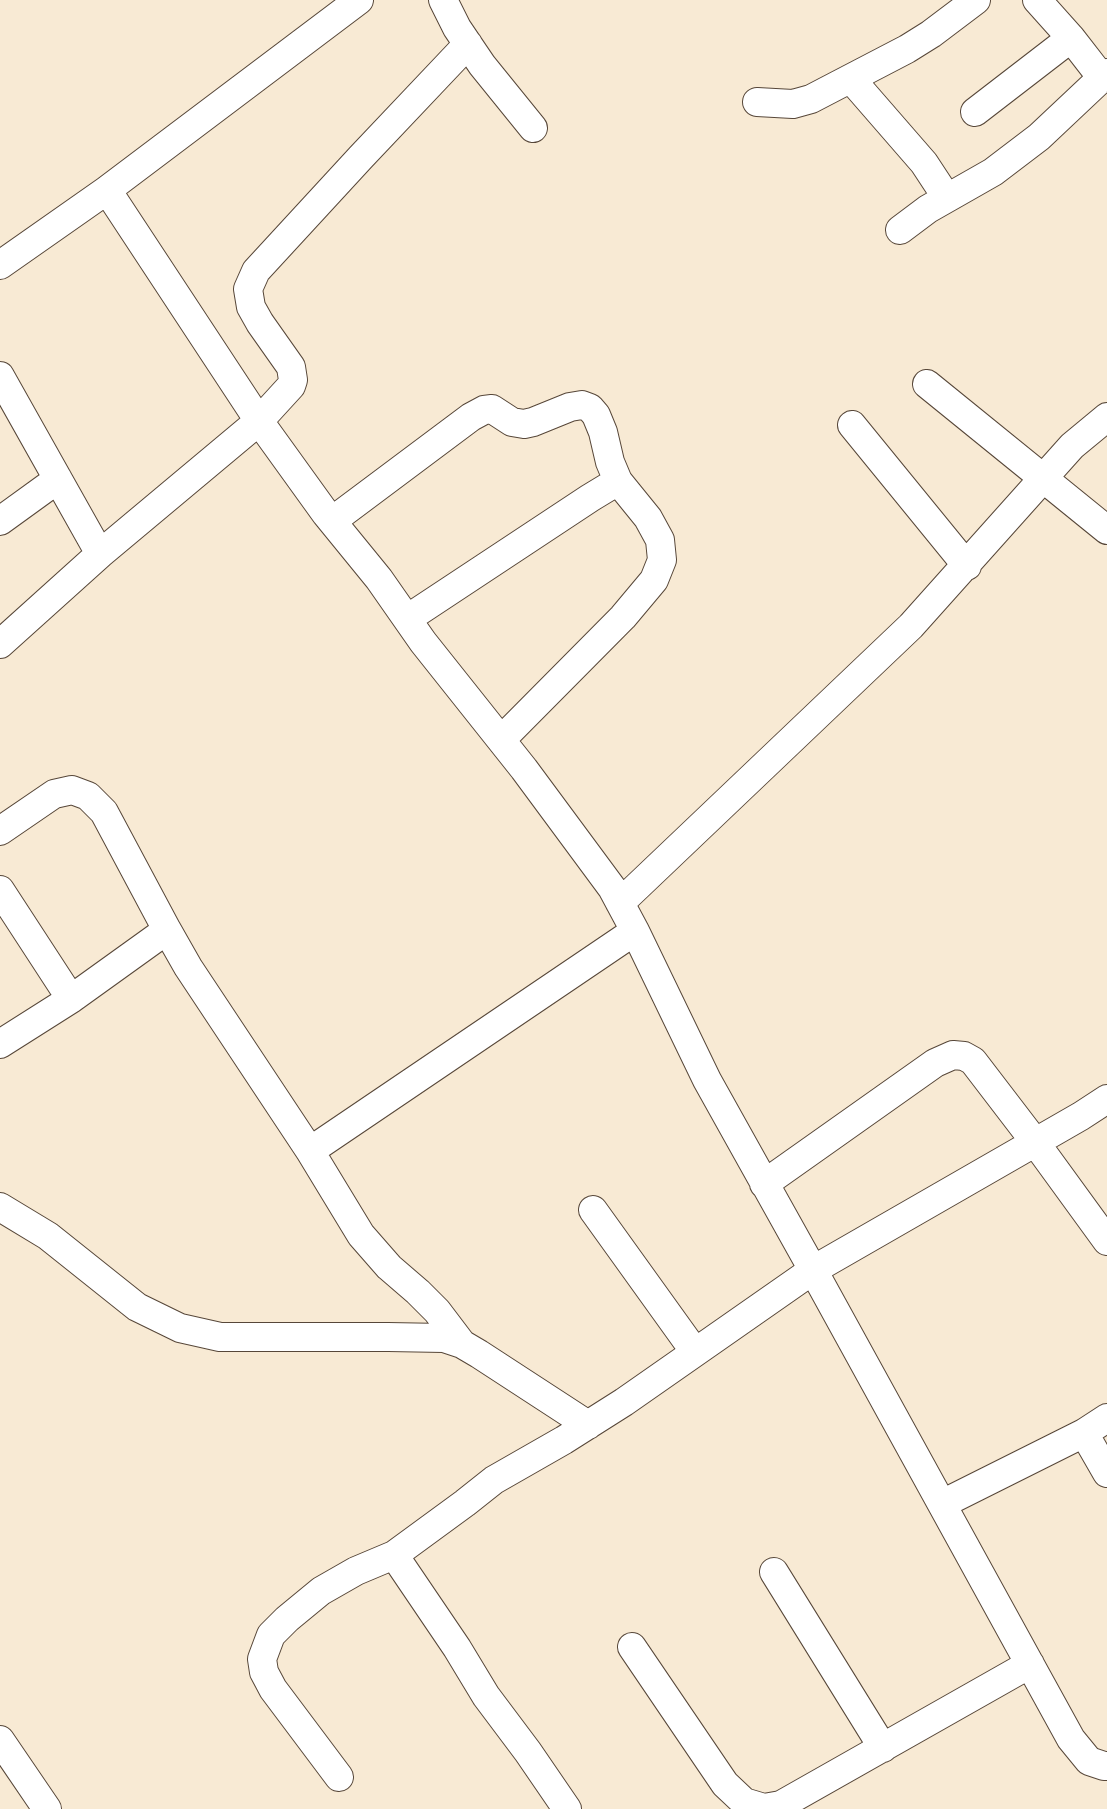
<!DOCTYPE html>
<html>
<head>
<meta charset="utf-8">
<style>
  body { margin:0 }
  canvas { display:block; background:#f8ead4 }
</style>
</head>
<body>
<canvas width="1107" height="1809"></canvas>
<script>
const ctx = document.querySelector('canvas').getContext('2d');
ctx.lineJoin = 'round';
const poly = rows => new Path2D(rows.map(r => 'M' + r).join(''));
function strokePath(path, color, width, dash) { ctx.strokeStyle = color; ctx.lineWidth = width; ctx.lineCap = dash ? 'butt' : 'round'; ctx.setLineDash(dash || []); ctx.stroke(path); }
const minor = poly([
  [443,0,457,28,482,65,533,128],
  [1037,0,1071,38,1102,78],
  [851,79,924,163,947,198],
  [757,102,793,104,811,99,907,49,931,34,976,0],
  [975,112,1071,38],
  [107,190,359,0],
  [900,230,928,209,993,172,1039,137,1107,73],
  [0,265,107,190,259,421,326,514,379,579,423,642,524,769,612,888,635,931],
  [0,376,100,554,0,644],
  [927,384,1107,530],
  [852,425,967,566],
  [0,521,58,479],
  [332,521,471,417,484,410,492,409,512,422,524,424,533,422,570,407,582,405,590,408,596,415,603,432,610,462,618,481,648,518,660,540,662,560,654,580,623,617,501,740],
  [100,554,259,421,291,386,293,380,291,367,260,323,251,307,248,289,256,271,361,157,468,44],
  [407,619,590,498,618,481],
  [0,831,54,794,72,790,88,796,104,812,167,930],
  [0,890,71,999],
  [620,903,911,626,1072,446,1107,417],
  [0,1044,71,999,167,930,188,967,310,1151,635,931,707,1080,813,1270,1081,1116,1107,1099],
  [310,1151,361,1235,389,1267,418,1292,437,1311,462,1344],
  [764,1184,935,1063,953,1055,964,1056,973,1061,1035,1142,1107,1241],
  [0,1207,48,1236,137,1307,180,1328,220,1337,388,1337,444,1338,462,1344,479,1354,588,1425],
  [593,1210,695,1352],
  [1084,1433,1107,1473],
  [942,1504,1084,1433,1107,1418],
  [774,1572,883,1748],
  [632,1647,725,1784,744,1802,764,1808,781,1805,1030,1664],
  [0,1740,47,1809],
  [339,1777,273,1689,264,1672,262,1659,271,1635,287,1619,321,1591,356,1571,394,1555],
  [567,1809,528,1752,486,1696,457,1648,394,1555,465,1503,494,1480,564,1440,624,1402,813,1270,1071,1739,1089,1761,1104,1766,1107,1766]
]);
strokePath(minor, '#574739', 30);
strokePath(minor, '#fff', 28);
</script>
</body>
</html>
